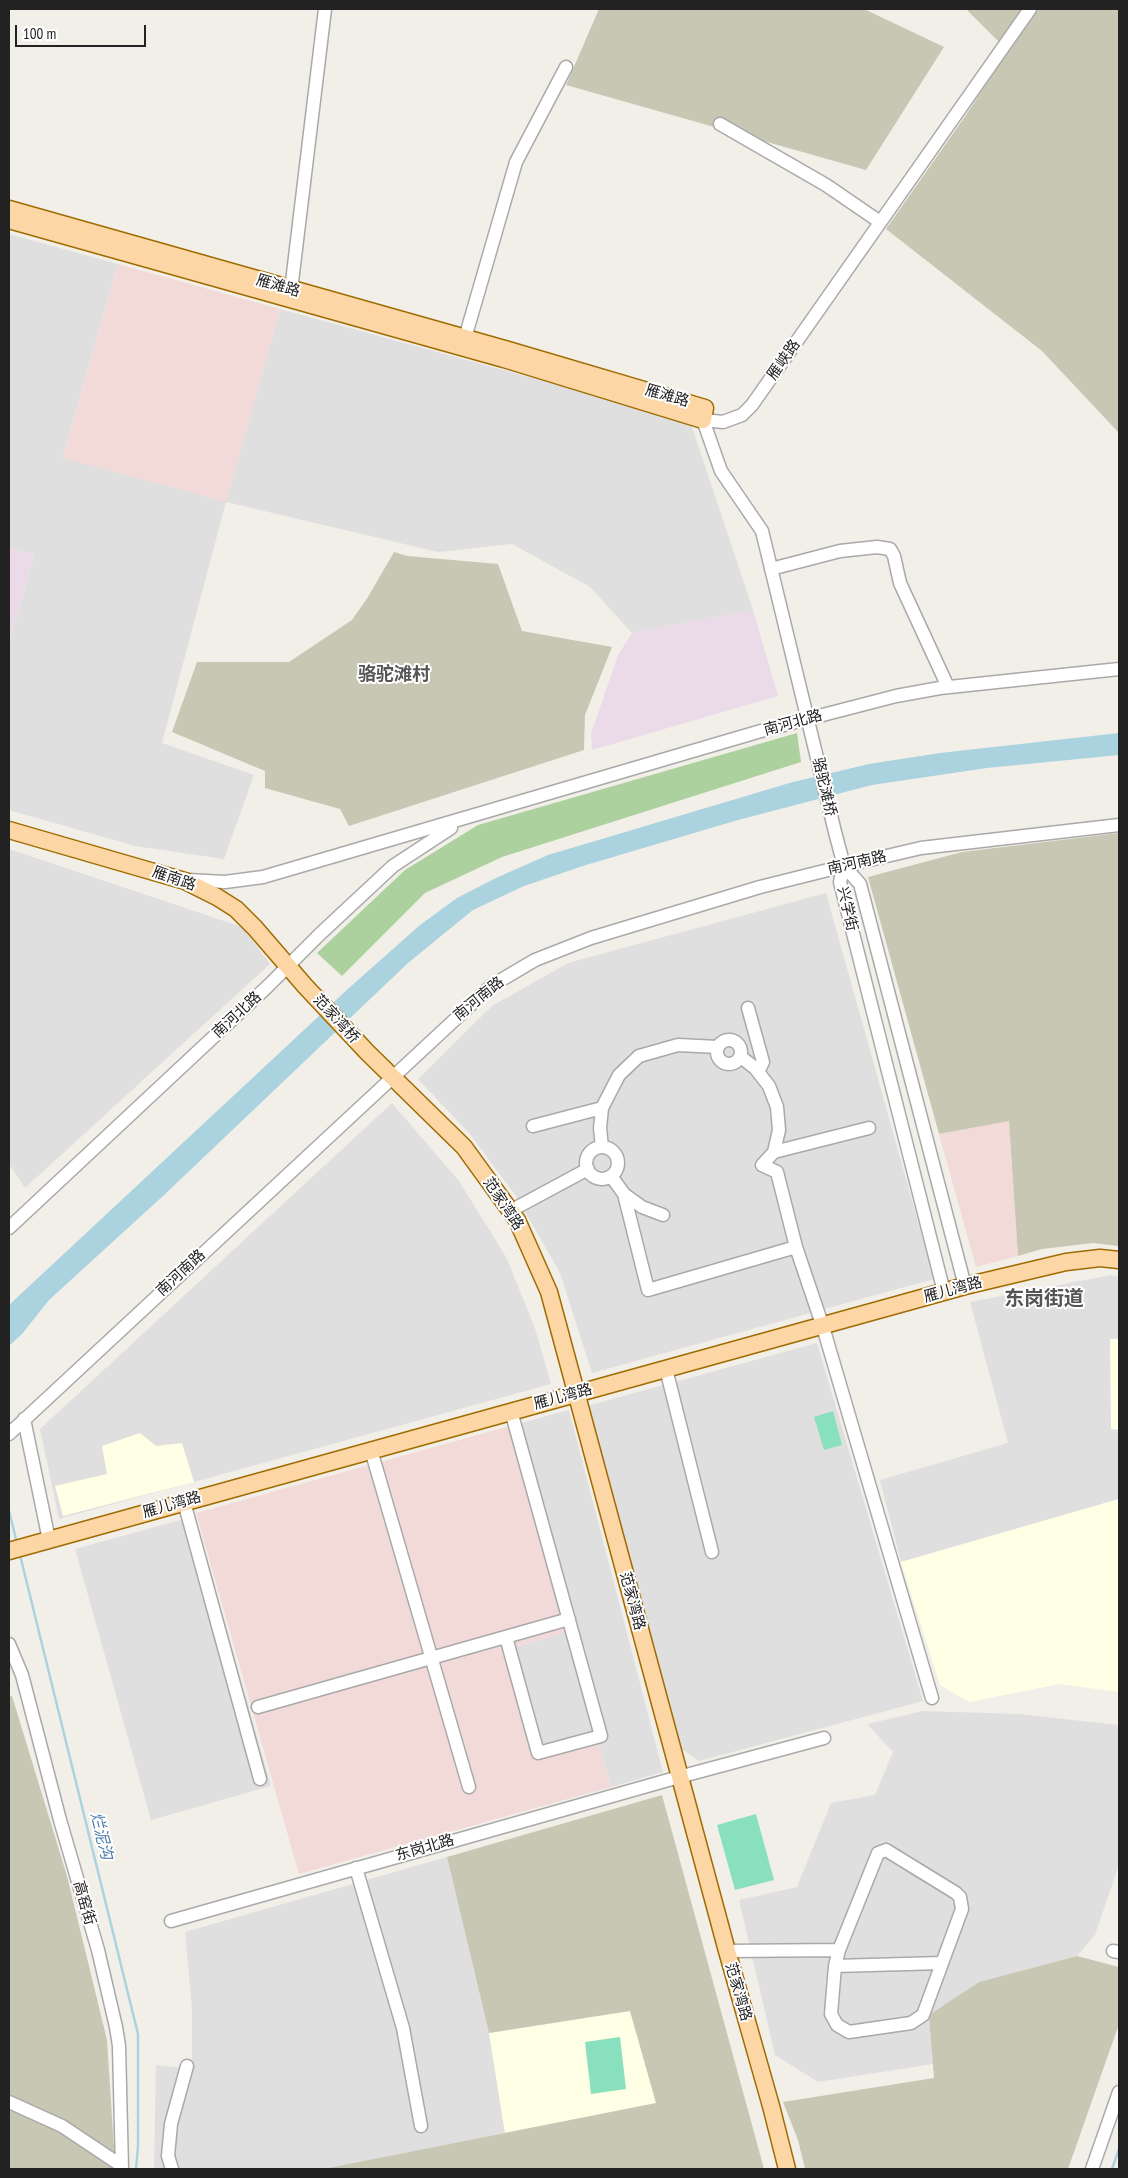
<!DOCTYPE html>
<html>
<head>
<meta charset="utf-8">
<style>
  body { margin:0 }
  #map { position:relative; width:1128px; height:2178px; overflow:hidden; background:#f2efe9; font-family:"PT Sans Narrow",sans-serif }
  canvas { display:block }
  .frame { position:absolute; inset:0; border:10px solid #222; pointer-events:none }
  .scale { position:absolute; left:15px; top:25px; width:131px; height:22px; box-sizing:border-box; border:2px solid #222; border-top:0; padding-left:6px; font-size:15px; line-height:18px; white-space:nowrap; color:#222; -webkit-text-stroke:4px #fff; paint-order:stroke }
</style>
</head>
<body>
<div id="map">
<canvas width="1128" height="2178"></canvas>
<div class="frame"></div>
<div class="scale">100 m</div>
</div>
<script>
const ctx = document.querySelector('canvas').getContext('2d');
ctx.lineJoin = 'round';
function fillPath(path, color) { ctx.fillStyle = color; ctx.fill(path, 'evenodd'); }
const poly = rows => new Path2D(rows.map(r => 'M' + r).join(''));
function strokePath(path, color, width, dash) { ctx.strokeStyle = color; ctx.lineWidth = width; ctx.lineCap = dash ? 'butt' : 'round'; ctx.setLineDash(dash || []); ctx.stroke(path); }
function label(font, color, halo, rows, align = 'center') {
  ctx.font = font + ' "PT Sans Narrow","Noto Sans SC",sans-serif'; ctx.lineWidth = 4; ctx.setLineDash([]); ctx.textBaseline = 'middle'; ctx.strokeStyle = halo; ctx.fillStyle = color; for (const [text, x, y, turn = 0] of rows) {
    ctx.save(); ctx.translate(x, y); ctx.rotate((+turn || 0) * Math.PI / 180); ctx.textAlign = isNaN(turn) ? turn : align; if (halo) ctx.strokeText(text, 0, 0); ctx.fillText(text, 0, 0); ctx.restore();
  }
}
const residential = poly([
  [9,234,118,264,63,457,226,501,280,309,690,421,753,610,632,633,590,587,512,544,438,552,226,502,162,743,254,775,224,859,135,846,9,810,9,645,34,555,9,548],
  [9,849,242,927,270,964,25,1188,9,1164],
  [826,893,934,1279,592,1373,560,1273,518,1199,470,1134,418,1079,492,1006,568,963],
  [392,1103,459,1181,506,1257,535,1328,551,1384,59,1519,40,1429],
  [1111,1275,1119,1277,1119,1499,901,1562,880,1480,1008,1443,970,1302],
  [817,1343,923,1701,699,1761,676,1745,587,1406],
  [569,1410,663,1772,611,1787,596,1734,543,1748,515,1647,578,1629,521,1423],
  [195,1516,271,1786,151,1820,75,1549],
  [923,1711,1019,1714,1119,1725,1119,1865,1095,1935,1077,1956,979,1982,930,2015,933,2064,818,2082,775,2055,739,1900,797,1887,831,1803,875,1795,893,1752,867,1724],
  [447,1857,489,2033,505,2133,323,2169,154,2169,156,2065,192,2069,192,2009,185,1932]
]);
const commercial = poly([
  [118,264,280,309,226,502,63,458],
  [1009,1121,1018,1256,976,1267,939,1134],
  [521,1423,578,1629,515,1647,543,1748,596,1734,611,1787,299,1874,196,1513]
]);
const industrial = poly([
  [9,548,34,555,9,645],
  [753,610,778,696,592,750,591,734,618,655,632,633]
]);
const education = poly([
  [1110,1339,1119,1339,1119,1430,1111,1429],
  [140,1433,156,1446,182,1443,194,1482,63,1516,55,1486,107,1474,102,1446],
  [1119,1499,1119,1692,1060,1684,969,1702,940,1685,901,1562],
  [630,2011,656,2103,505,2133,489,2033]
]);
const construction = poly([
  [599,9,864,9,944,47,866,170,566,85],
  [966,9,1023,9,1000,43],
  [1035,9,1119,9,1119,433,1042,351,886,229,966,115],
  [394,552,407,556,498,564,522,631,612,647,585,715,584,750,349,826,340,809,265,788,265,771,172,732,197,662,289,662,352,620,368,597],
  [1119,833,1119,1246,1093,1243,1042,1249,1018,1256,1009,1121,939,1134,868,877,962,852],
  [12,1696,67,1876,107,2040,114,2149,112,2169,9,2169,9,1697],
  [662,1795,764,2169,323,2169,656,2103,630,2011,489,2033,447,1857],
  [1077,1956,1119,1967,1119,2024,1068,2169,805,2169,798,2140,783,2102,934,2078,929,2015,979,1982]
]);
const forest = poly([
  [797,733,801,762,502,857,425,893,342,976,317,953,405,870,478,825]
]);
const pitch = poly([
  [833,1411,842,1445,824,1450,814,1417],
  [756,1814,774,1880,735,1890,717,1825],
  [620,2037,626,2089,591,2094,585,2042]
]);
const water = poly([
  [1119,733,1119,755,987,768,872,785,738,820,586,865,524,886,473,910,408,963,163,1196,49,1300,22,1334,9,1346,9,1305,349,988,420,925,457,898,496,878,548,855,793,782,869,764,940,753]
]);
const stream = poly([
  [9,1511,17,1543],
  [20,1555,138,2034,138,2146,136,2169],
  [1112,2169,1119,2149]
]);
const minor = poly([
  [720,124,826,185,880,222],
  [291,290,325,9],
  [465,338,516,162,566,67],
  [771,569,840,551,877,547,890,549,894,556,900,583,948,687],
  [844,866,840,882,944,1292],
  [188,880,225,882,263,877,761,731,896,696,940,688,1119,669],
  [748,1008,763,1062,758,1072],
  '717 1052a12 12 0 1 1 24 0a12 12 0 1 1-24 0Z',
  [741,1057,755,1068,769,1086,777,1107,779,1130,774,1152,762,1165,777,1172,796,1247,823,1327,932,1698],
  [533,1126,602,1108],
  [602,1147,600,1128,602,1108,619,1075,639,1056,678,1045,718,1047],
  '586 1163a16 16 0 1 1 32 0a16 16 0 1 1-32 0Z',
  [774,1152,869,1128],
  [611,1176,624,1194,642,1207,663,1215],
  [624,1194,648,1290,796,1247],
  [510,1211,588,1169],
  [9,1228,268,986,319,935,393,866,451,828],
  [965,1286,860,884,844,866,835,832,762,531,721,471,703,420,723,422,742,415,752,405,1030,9],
  [666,1369,712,1552],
  [24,1419,49,1540],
  [9,1434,491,986,535,960,591,938,760,887,844,866,921,848,1119,825],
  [371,1450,469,1787],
  [184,1502,260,1779],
  [506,1637,538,1753,601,1736,511,1411],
  [9,1644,22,1675,60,1820,98,1950,116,2027,119,2046,122,2169],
  [258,1707,569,1619],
  [886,1850,956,1893,960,1897,962,1909,923,2015,911,2023,849,2032,837,2025,831,2014,835,1966,839,1950,878,1853,886,1850],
  [356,1868,403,2028,421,2126],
  [171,1921,679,1777,824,1738],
  [727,1951,839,1950],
  [1113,1951,1119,1952],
  [835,1966,942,1963],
  [9,2102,62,2126,122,2166],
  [172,2169,168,2156,171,2124,187,2066],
  [1092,2169,1119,2092]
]);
const major = poly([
  [9,209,508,350,705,408,703,420,504,359,9,220],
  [9,830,185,881,217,897,236,909,255,928,305,986,367,1052,464,1147,517,1220,549,1292,727,1951,771,2106,787,2169],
  [9,1551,965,1286,1066,1262,1100,1258,1119,1260]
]);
const streetNames = [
  ["雁滩路",278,286,16],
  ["雁峡路",784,360,-55],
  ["雁滩路",667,396,16],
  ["南河北路",793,723,-15],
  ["骆驼滩桥",824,787,77],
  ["南河南路",857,863,-13],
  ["雁南路",174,879,19],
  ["兴学街",847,909,77],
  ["南河南路",479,999,-39],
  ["南河北路",237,1015,-43],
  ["范家湾桥",336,1019,47],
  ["范家湾路",503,1204,56],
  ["南河南路",181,1273,-43],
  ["雁儿湾路",953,1290,-15],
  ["雁儿湾路",563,1397,-15],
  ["雁儿湾路",172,1505,-16],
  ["范家湾路",632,1601,75],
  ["东岗北路",425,1848,-16],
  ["高窑街",84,1903,74],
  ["范家湾路",738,1992,74]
];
const waterNames = [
  ["烂泥沟",101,1836,76]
];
const quarterNames = [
  ["骆驼滩村",394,675]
];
const districtNames = [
  ["东岗街道",1044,1299]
];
fillPath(residential, '#e0dfdf');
fillPath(commercial, '#f2dad9');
fillPath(industrial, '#ebdbe8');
fillPath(education, '#ffffe5');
fillPath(construction, '#c7c7b4');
fillPath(forest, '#add19e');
fillPath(pitch, '#88e0be');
fillPath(water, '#aad3df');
strokePath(stream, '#aad3df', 2.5);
strokePath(minor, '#a9a9a9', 15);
strokePath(major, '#a06b00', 19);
strokePath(minor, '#fff', 12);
strokePath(major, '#fcd6a4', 16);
label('15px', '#222', '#fff', streetNames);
label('italic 16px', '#4a7aab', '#fff', waterNames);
label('bold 18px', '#555', '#fff', quarterNames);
label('bold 20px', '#555', '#fff', districtNames);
</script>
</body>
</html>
